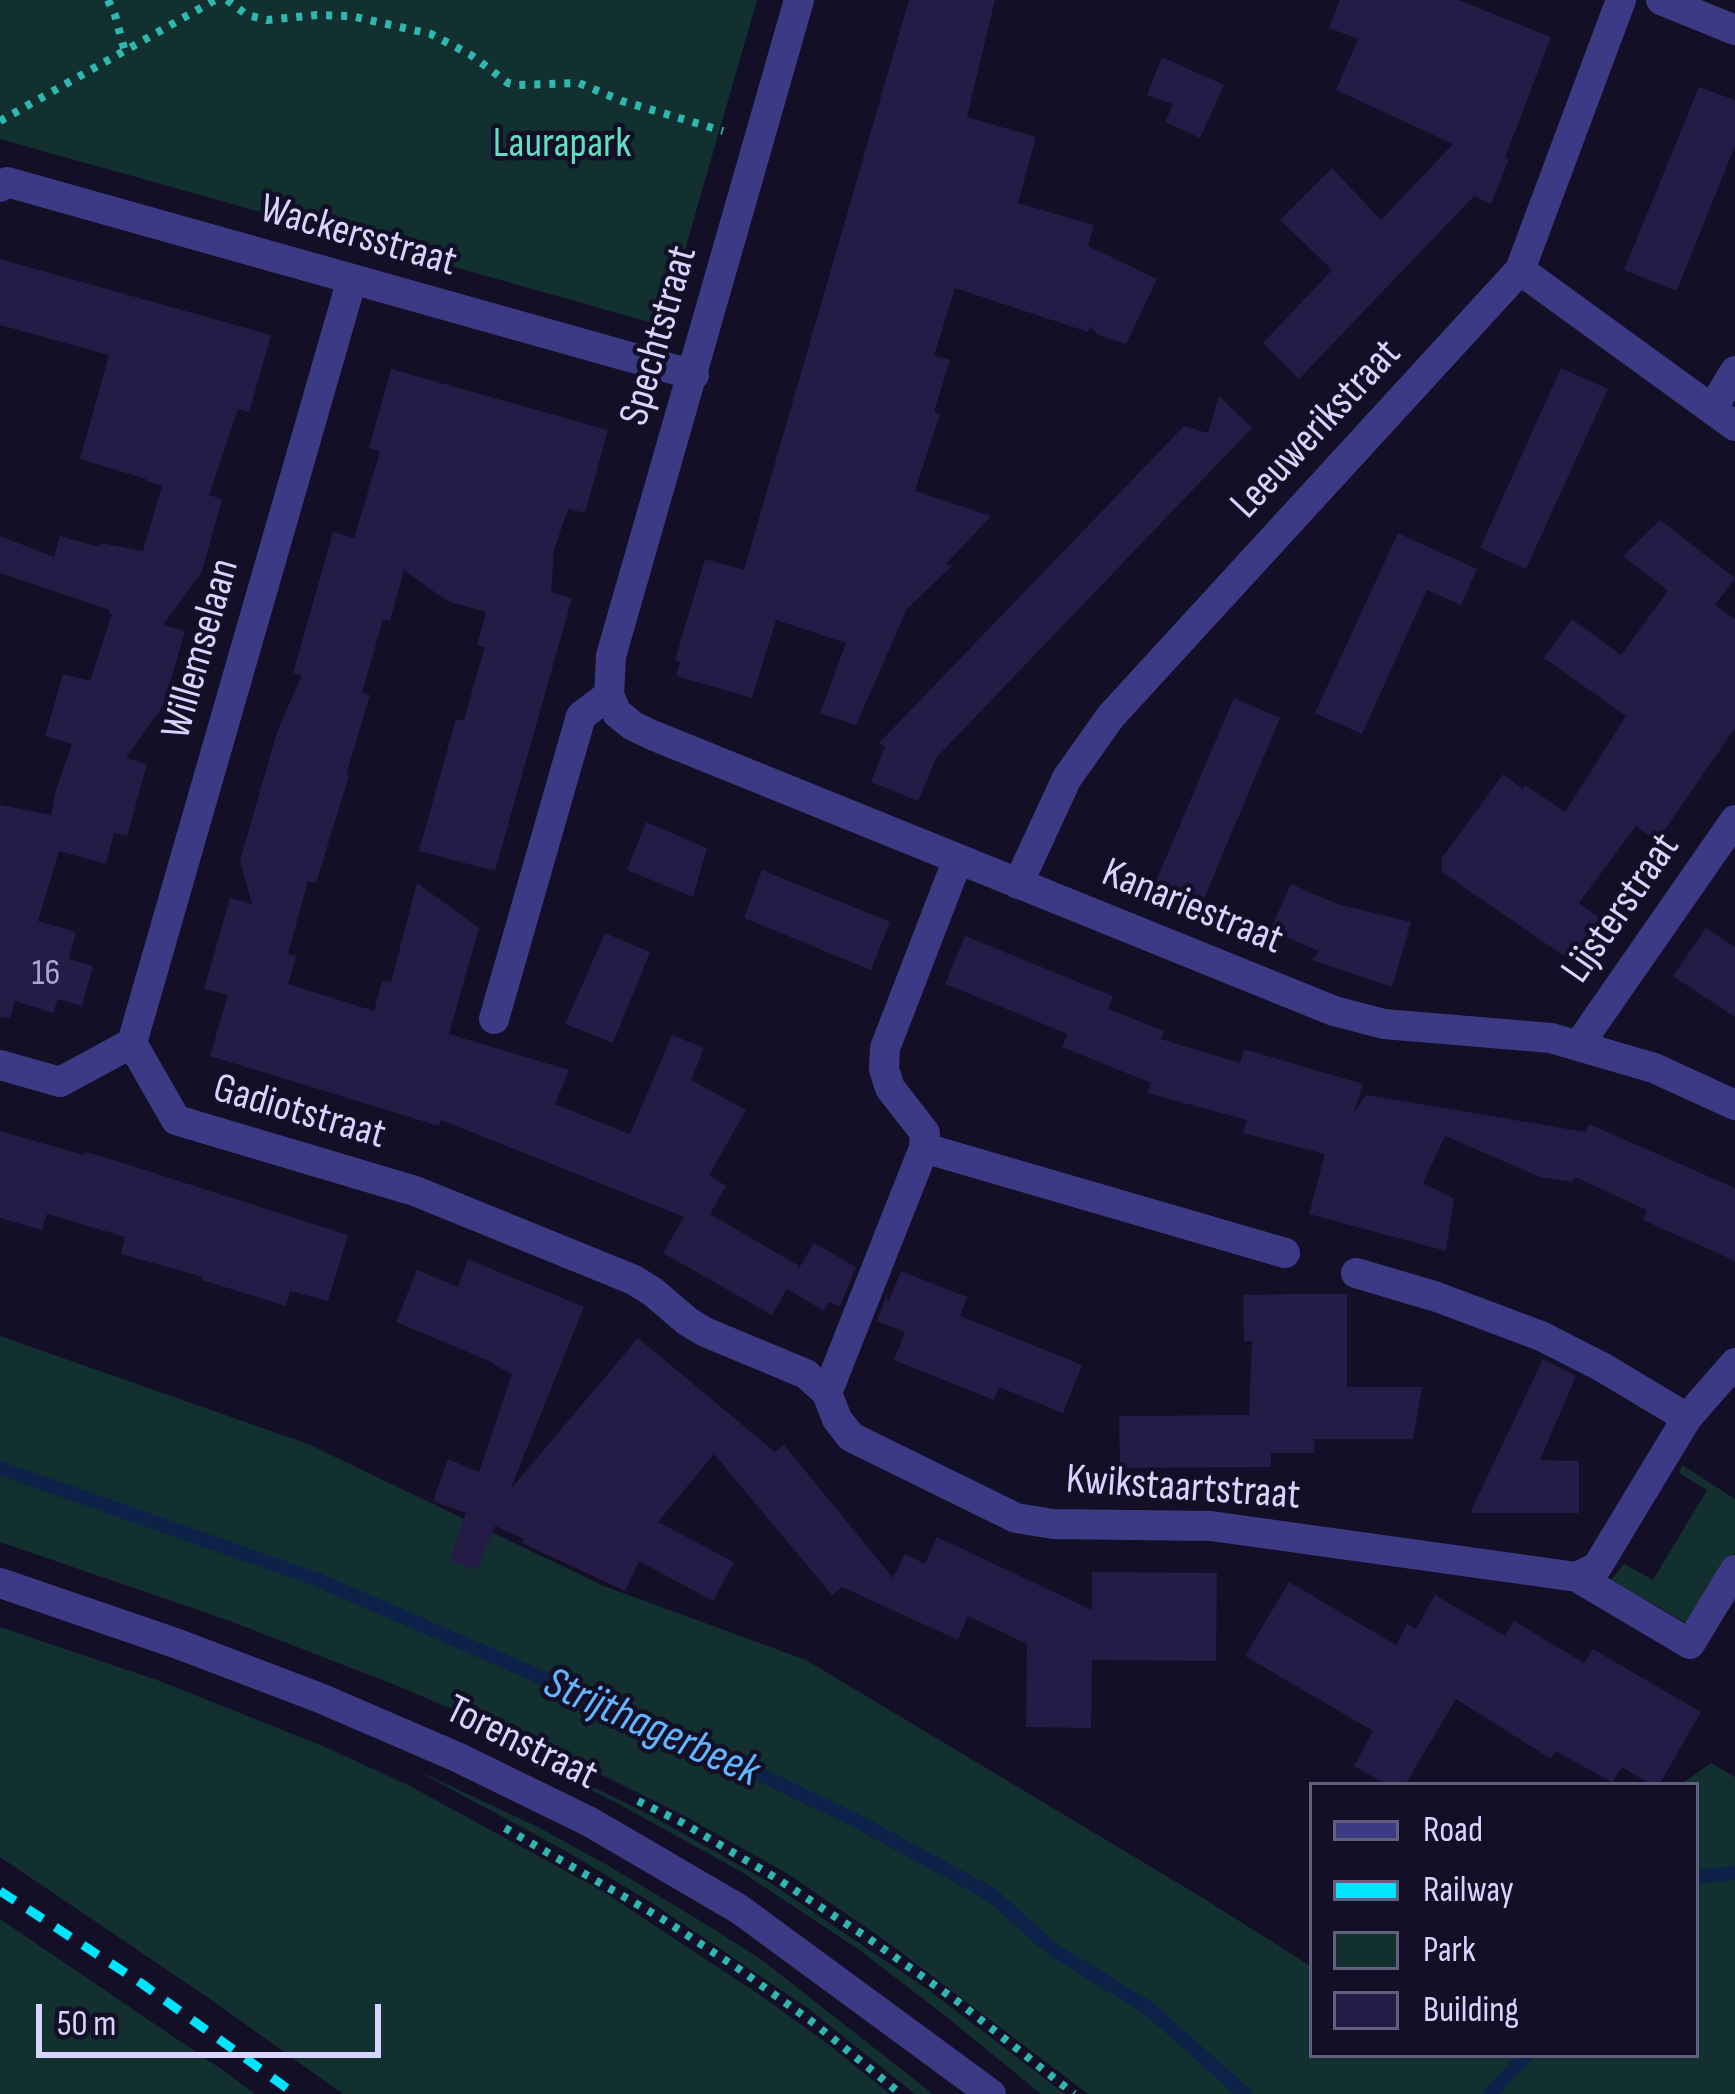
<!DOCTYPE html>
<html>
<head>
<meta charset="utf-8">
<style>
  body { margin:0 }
  #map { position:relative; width:1735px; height:2094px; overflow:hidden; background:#130f26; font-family:"Sofia Sans Condensed",sans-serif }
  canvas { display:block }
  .legend { position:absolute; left:1309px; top:1782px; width:390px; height:276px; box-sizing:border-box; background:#130f26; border:3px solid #625e7d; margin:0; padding:15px 21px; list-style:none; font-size:36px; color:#d9d4ff }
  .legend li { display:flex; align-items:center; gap:24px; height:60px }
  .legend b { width:60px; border:3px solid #625e7d }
  .scale { position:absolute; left:36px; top:2004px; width:345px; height:54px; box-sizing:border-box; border:6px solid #d9d4ff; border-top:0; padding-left:15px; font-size:36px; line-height:42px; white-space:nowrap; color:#d9d4ff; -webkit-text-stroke:9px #130f26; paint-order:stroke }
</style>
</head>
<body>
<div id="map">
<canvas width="1735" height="2094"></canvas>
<ul class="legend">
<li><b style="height:15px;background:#3d3a85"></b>Road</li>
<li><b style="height:15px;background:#00e5ff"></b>Railway</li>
<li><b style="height:33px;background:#12302f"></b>Park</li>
<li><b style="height:33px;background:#241b47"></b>Building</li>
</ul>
<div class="scale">50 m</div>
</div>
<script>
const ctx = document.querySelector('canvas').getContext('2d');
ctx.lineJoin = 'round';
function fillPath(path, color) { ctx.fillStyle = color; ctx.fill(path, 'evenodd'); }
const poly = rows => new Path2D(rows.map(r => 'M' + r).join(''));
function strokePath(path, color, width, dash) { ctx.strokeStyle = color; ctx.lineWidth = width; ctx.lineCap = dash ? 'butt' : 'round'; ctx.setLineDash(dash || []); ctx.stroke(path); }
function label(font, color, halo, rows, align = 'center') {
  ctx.font = font + ' "Sofia Sans Condensed",sans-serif'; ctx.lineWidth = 9; ctx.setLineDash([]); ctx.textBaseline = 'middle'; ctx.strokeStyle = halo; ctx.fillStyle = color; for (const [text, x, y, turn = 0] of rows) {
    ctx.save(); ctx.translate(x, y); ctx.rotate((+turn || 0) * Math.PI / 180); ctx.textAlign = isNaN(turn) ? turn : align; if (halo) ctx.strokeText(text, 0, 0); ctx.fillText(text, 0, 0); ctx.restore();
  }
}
const green = poly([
  [0,0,757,0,663,326,380,246,377,233,359,228,350,237,0,139],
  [0,1336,308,1444,604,1586,806,1660,1203,1898,1312,1967,1312,2055,1696,2055,1696,1785,1680,1785,1711,1763,1735,1777,1735,2094,1088,2094,886,1941,788,1874,679,1813,570,1759,400,1687,230,1621,0,1542],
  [1682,1465,1735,1499,1735,1552,1690,1625,1611,1580,1624,1564,1653,1580,1707,1490,1679,1473],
  [0,1627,157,1680,323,1746,410,1786,604,1892,763,1997,828,2044,890,2094,343,2094,210,1999,0,1857],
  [511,1750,583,1782,654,1817,769,1882,930,1991,1065,2094,1041,2094,943,2014,858,1949,740,1871,613,1801],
  [414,1769,538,1827,609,1866,717,1931,762,1960,933,2094,915,2094,809,2009,655,1905,571,1854],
  [0,1919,224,2071,255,2094,0,2094]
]);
const stream = poly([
  [0,1468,318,1580,706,1749,857,1821,992,1895,1052,1949,1148,2008,1245,2094],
  [1696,1877,1735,1873],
  [1490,2094,1527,2055]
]);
const building = poly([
  [909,0,995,0,967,117,1036,137,1018,203,1094,225,1088,246,1157,279,1126,344,1098,335,1090,326,1088,332,955,288,934,356,950,360,934,412,940,414,915,491,991,516,946,564,952,566,907,609,856,725,820,713,846,643,776,620,752,698,676,676,680,662,675,660,705,559,744,570],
  [1340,0,1459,0,1551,37,1505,158,1509,159,1491,204,1474,196,1299,379,1263,343,1332,270,1280,220,1332,168,1381,220,1453,144,1336,90,1358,39,1329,28],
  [1162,57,1224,85,1200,138,1165,122,1173,104,1147,95],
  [1699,87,1735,100,1735,146,1677,290,1671,289,1624,270],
  [0,259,271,335,249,412,238,409,209,495,222,499,202,572,163,625,185,631,164,704,126,758,147,764,127,836,114,833,106,864,59,851,38,921,76,932,69,959,93,966,82,1006,58,999,53,1013,15,1001,10,1018,0,1017,0,805,51,815,56,790,72,744,45,736,63,674,90,681,112,614,109,613,110,610,0,573,0,536,54,557,60,536,99,547,101,543,143,551,162,486,146,481,146,479,80,459,109,355,0,325],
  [1561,368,1608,389,1526,569,1480,548],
  [391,369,608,430,585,513,568,509,554,550,551,592,572,598,495,871,419,851,456,719,464,721,474,684,485,647,477,645,486,612,447,601,404,570,390,621,383,619,362,693,370,695,346,775,349,776,316,883,308,881,288,954,296,956,288,984,374,1011,382,981,391,982,417,883,479,928,449,1034,569,1070,555,1104,630,1134,672,1035,704,1048,691,1080,746,1110,709,1175,726,1186,710,1214,799,1266,795,1275,814,1243,856,1267,840,1306,829,1302,824,1311,787,1289,772,1315,663,1253,684,1217,441,1120,439,1126,210,1056,228,995,204,989,230,898,252,904,240,861,277,732,302,675,293,673,333,532,354,538,380,452,369,448],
  [1219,396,1252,428,936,758,918,801,871,782,885,747,879,743,1184,426,1208,433],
  [1660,520,1735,578,1715,605,1735,619,1735,728,1657,841,1636,826,1579,903,1604,921,1574,963,1442,872,1442,858,1503,774,1522,789,1525,785,1565,812,1626,716,1544,658,1572,619,1621,655,1668,591,1623,556],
  [1398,533,1477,569,1461,605,1427,590,1362,734,1315,713],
  [1234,698,1280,718,1203,901,1156,881],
  [646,822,707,848,693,897,627,870],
  [762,870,890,922,871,970,744,918],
  [1291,884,1337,904,1411,922,1392,987,1312,960,1319,951,1270,930],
  [1706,928,1735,947,1735,1017,1673,976],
  [605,933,650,952,613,1043,565,1024],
  [965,936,1113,996,1108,1009,1164,1031,1161,1039,1240,1063,1244,1049,1363,1084,1354,1112,1366,1095,1586,1132,1589,1124,1735,1188,1735,1261,1643,1220,1647,1210,1575,1177,1572,1182,1540,1177,1445,1136,1423,1183,1454,1199,1446,1251,1309,1214,1325,1154,1243,1133,1247,1120,1147,1093,1151,1083,1062,1047,1068,1034,945,984],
  [0,1131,84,1155,85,1152,107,1158,348,1235,328,1301,290,1291,286,1306,202,1280,203,1277,121,1254,125,1237,47,1214,42,1230,0,1218],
  [468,1259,584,1307,510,1490,638,1338,775,1452,784,1445,893,1578,905,1554,925,1564,937,1537,1092,1610,1092,1572,1217,1573,1216,1661,1092,1660,1091,1728,1026,1727,1027,1644,968,1616,958,1640,842,1587,832,1595,714,1454,658,1522,734,1562,713,1601,639,1561,625,1591,522,1543,524,1539,495,1526,477,1570,450,1560,466,1513,433,1501,448,1459,479,1472,512,1374,496,1366,494,1363,396,1322,417,1270,458,1287],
  [901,1271,967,1297,960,1316,1082,1365,1063,1413,999,1387,994,1400,894,1360,905,1332,877,1321,887,1294,888,1303],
  [1290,1294,1347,1294,1347,1387,1422,1387,1413,1439,1314,1439,1315,1453,1271,1453,1271,1467,1120,1468,1119,1416,1249,1415,1252,1341,1244,1341,1243,1295],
  [1543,1359,1576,1376,1540,1460,1579,1461,1579,1513,1470,1513],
  [1289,1582,1396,1645,1407,1624,1416,1629,1435,1595,1505,1636,1514,1621,1584,1663,1593,1649,1701,1712,1659,1785,1652,1785,1622,1767,1612,1782,1555,1751,1551,1759,1456,1699,1405,1785,1387,1785,1354,1766,1373,1731,1245,1656]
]);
const path = poly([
  [108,0,115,15,125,52],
  [227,0,247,15,267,20,317,15,351,16,431,34,471,55,508,83,518,85,579,83,622,101,723,131],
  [0,121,215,0],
  [638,1801,683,1823,776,1878,868,1938,957,2001,1074,2094],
  [505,1828,661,1918,739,1969,815,2024,901,2094]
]);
const minor = poly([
  [799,0,611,656,609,695,617,713,633,726,652,735,1334,1011,1384,1024,1551,1038,1654,1068,1735,1105],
  [1661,0,1735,30],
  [0,187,7,182,694,375],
  [1520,270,1735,426],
  [1712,409,1735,371],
  [1018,884,1067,778,1111,716,1520,270,1621,0],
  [494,1019,581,716,609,695],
  [132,1043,176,1120,415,1191,634,1280,653,1292,687,1321,705,1332,806,1374,827,1393,837,1419,851,1437,1016,1518,1053,1524,1211,1526,1577,1577,1597,1567,1687,1418,1735,1363],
  [132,1043,352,279],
  [1578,1046,1735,820],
  [0,1065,60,1082,132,1043],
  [924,1148,1285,1253],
  [1356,1273,1437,1297,1541,1336,1602,1367,1687,1418],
  [827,1393,924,1148,925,1133,890,1088,884,1069,885,1048,958,859],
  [1577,1577,1690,1644,1735,1570],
  [0,1583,178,1644,320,1698,457,1757,590,1822,739,1909,991,2094]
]);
const rail = poly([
  [0,1891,141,1983,295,2094]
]);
const numberNames = [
  ["16",46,975]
];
const parkNames = [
  ["Laurapark",562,145]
];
const streetNames = [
  ["Wackersstraat",358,237,16],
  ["Spechtstraat",660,336,-74],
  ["Leeuwerikstraat",1317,430,-47],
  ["Willemselaan",202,649,-74],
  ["Kanariestraat",1192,908,22],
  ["Lijsterstraat",1622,909,-55],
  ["Gadiotstraat",299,1113,16],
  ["Kwikstaartstraat",1183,1489,4],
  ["Torenstraat",521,1744,26]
];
const waterNames = [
  ["Strijthagerbeek",651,1729,24]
];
fillPath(green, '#12302f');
strokePath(stream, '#0c2248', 14);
fillPath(building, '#241b47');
strokePath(path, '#2fb8b0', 8, [6, 9]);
strokePath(minor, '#3d3a85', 30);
strokePath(rail, '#00e5ff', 9, [18, 15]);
label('36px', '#aca6d1', null, numberNames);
label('42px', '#5fe0c0', '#130f26', parkNames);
label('42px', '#d9d4ff', '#130f26', streetNames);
label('italic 45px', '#62b6ff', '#130f26', waterNames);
</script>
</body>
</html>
